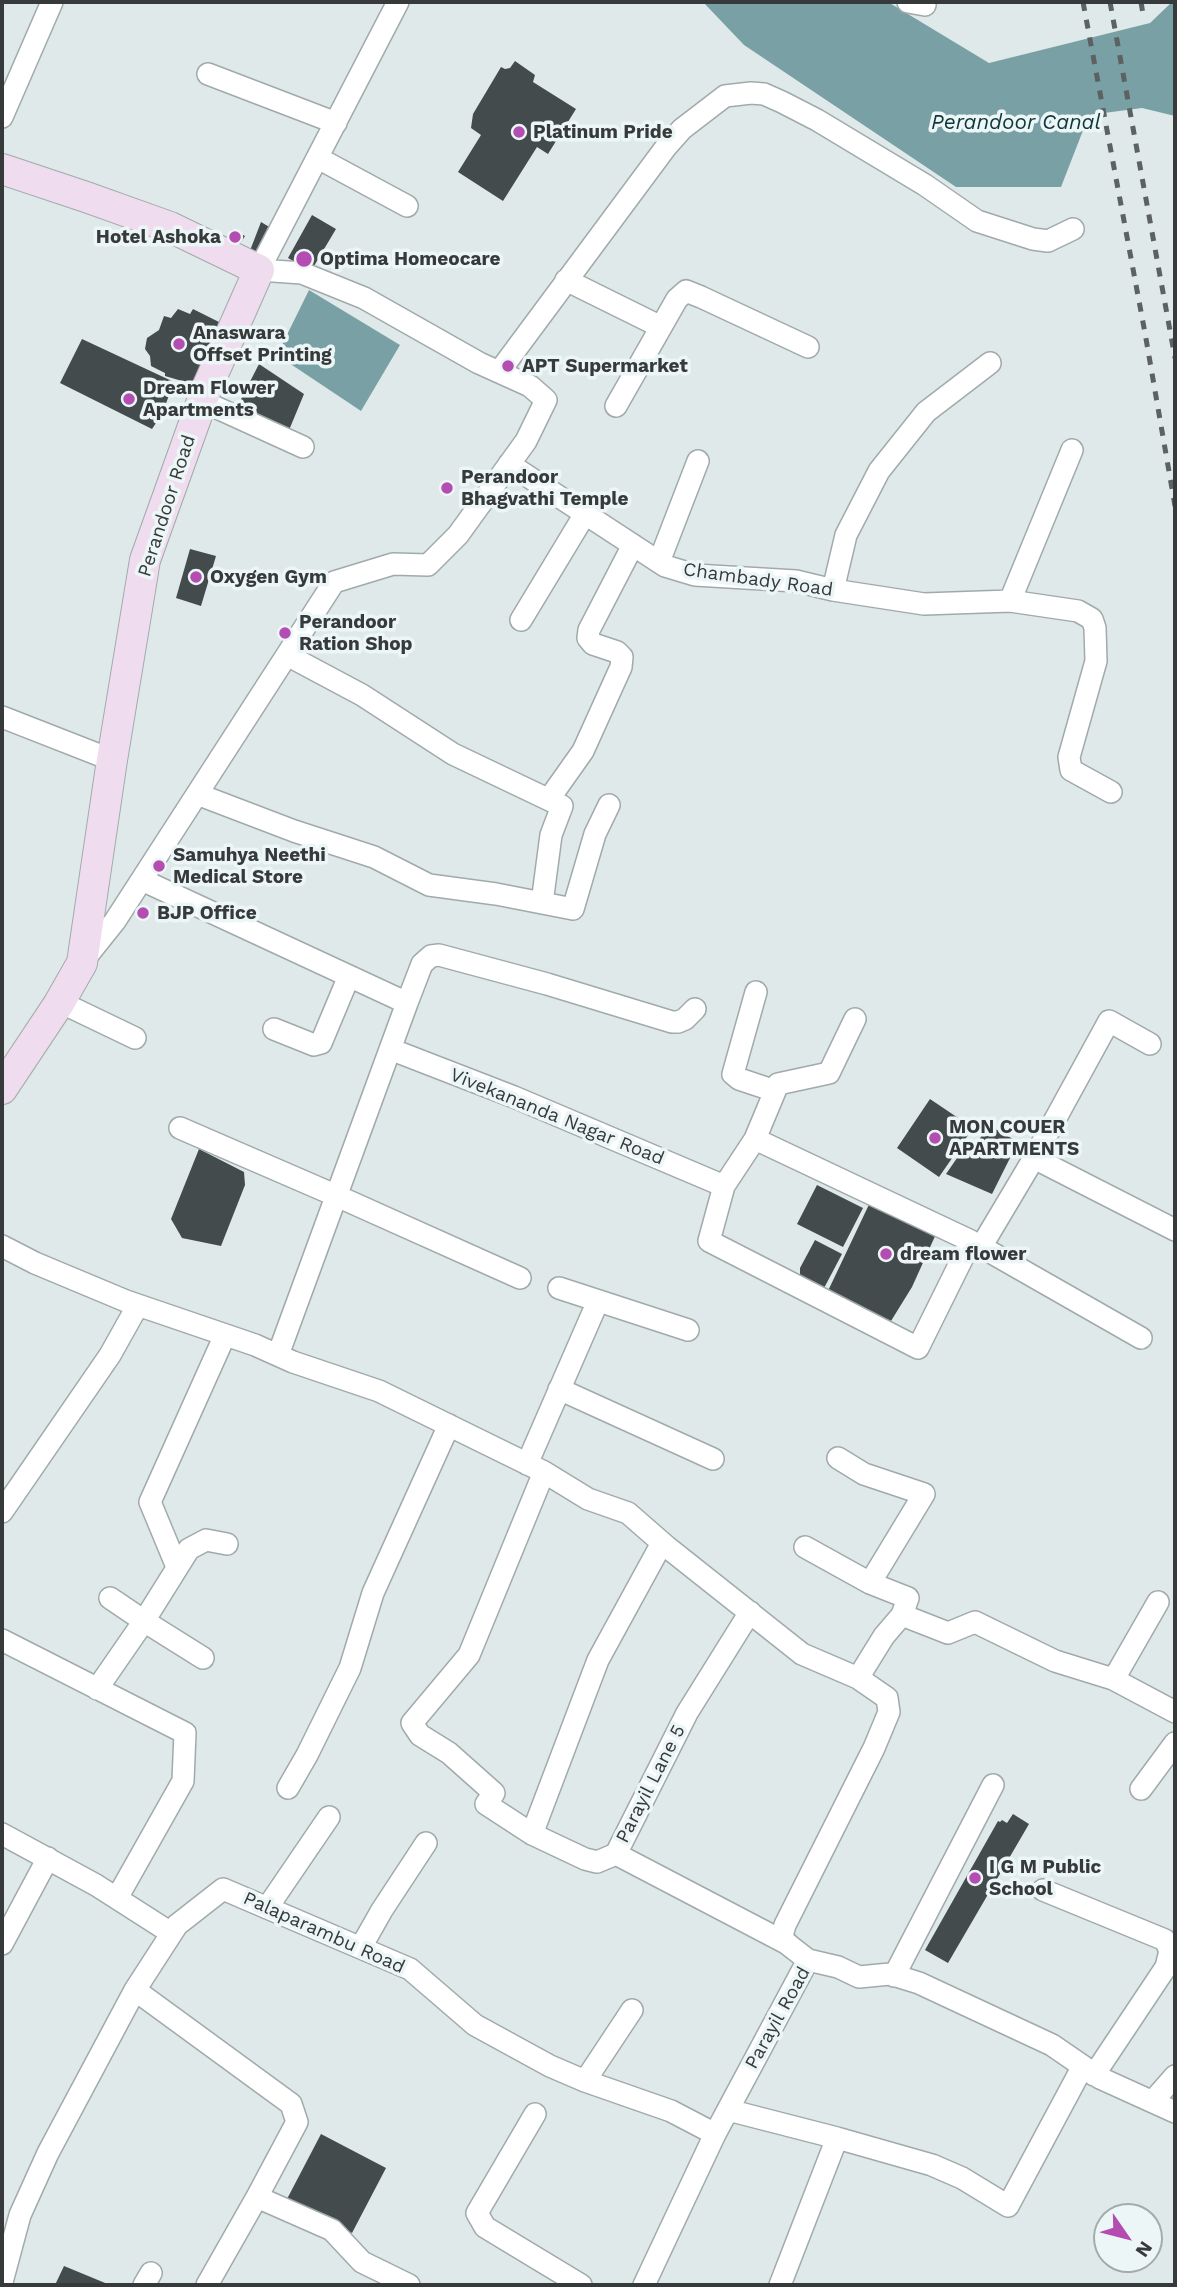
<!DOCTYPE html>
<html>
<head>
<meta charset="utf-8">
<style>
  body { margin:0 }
  #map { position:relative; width:1177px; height:2287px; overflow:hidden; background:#e0e9ea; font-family:"Work Sans",sans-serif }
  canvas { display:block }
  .frame { position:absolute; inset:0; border:4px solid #363a3a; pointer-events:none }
  .north { position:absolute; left:1093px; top:2203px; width:70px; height:70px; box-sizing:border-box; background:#edf6f7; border:2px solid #a4abab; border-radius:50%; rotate:125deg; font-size:19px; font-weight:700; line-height:28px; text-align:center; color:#363a3a }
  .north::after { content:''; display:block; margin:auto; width:24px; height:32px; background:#b34db1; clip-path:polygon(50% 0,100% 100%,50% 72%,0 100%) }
</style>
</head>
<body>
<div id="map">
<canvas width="1177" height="2287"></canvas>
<div class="frame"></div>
<div class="north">N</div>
</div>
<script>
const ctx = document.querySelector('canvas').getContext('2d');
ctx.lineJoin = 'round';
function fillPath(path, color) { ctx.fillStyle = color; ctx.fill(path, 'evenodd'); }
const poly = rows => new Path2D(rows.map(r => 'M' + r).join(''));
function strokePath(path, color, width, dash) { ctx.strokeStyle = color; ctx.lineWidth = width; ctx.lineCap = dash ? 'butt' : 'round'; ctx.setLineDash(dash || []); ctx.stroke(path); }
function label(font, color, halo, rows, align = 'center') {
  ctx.font = font + ' "Work Sans",sans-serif'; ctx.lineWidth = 7; ctx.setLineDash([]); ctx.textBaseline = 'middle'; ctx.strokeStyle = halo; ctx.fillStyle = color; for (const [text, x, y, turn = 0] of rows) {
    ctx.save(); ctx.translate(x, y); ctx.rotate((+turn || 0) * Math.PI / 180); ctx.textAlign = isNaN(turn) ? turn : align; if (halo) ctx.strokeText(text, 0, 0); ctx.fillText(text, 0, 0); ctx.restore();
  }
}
const water = poly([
  [703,2,888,2,989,63,1150,23,1172,2,1175,2,1175,116,1142,108,1089,115,1061,187,956,187,744,45],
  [309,290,400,345,361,411,277,355]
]);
const building = poly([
  [515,61,535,75,533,82,576,109,548,154,537,147,503,201,458,172,481,135,471,128,473,114,501,67,505,69,510,68],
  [312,215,336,229,311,271,288,258],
  [261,222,276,231,258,269,246,261],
  [232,229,245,236,238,247,225,239],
  [178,309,190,314,193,309,219,322,199,386,165,376,165,373,151,366,150,356,145,349,147,338,159,330,164,316,171,318],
  [82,339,174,382,162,414,152,429,60,383],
  [259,364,304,394,287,435,235,411],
  [190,549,216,556,201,606,176,598],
  [930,1099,973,1128,939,1177,897,1148],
  [987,1124,1018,1142,992,1194,946,1174,966,1145,975,1149],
  [199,1149,244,1172,245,1185,221,1246,182,1238,171,1219],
  [817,1185,863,1208,843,1247,797,1224],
  [874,1194,936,1234,912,1287,891,1321,827,1293],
  [815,1240,842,1254,823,1290,800,1278,800,1268],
  [1013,1814,1029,1824,948,1963,925,1950,998,1821,1000,1822,1002,1820,1007,1823],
  [321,2134,386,2168,352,2233,287,2199],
  [64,2266,110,2285,55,2285]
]);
const minor = poly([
  [908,2,925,5],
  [208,74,336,123],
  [2,117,52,2],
  [318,158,407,206],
  [566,280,661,327],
  [499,372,666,147,682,129,725,96,751,93,764,94,782,102,817,120,925,185,977,221,1033,239,1048,241,1073,229],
  [202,401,303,447],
  [616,406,677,299,686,291,701,297,808,347],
  [509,464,665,566,695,575,796,581,833,590,924,604,1010,601,1078,611,1092,619,1095,628,1096,661,1069,757,1071,770,1111,792],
  [659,562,698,461],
  [833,590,846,535,879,471,926,412,990,363],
  [1010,601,1072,450],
  [521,620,585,514],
  [287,655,362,695,453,754,562,806,551,835,542,903],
  [2,717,112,760],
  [197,794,294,831,374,857,429,885,496,894,573,909,595,834,609,805],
  [549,799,583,751,621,667,622,657,617,652,593,644,588,638,589,630,633,545],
  [142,880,407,1003,278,1355],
  [83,961,115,921,334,582,393,564,428,565,458,535,526,441,546,400,530,386,479,363,364,298,302,273,259,270,398,2],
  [756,992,733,1074,739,1079,775,1091],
  [60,1002,135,1038],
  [407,1003,422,964,431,956,439,955,547,984,672,1022,678,1022,685,1019,695,1009],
  [274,1029,314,1045,321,1043,349,976],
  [1150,1044,1109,1021,1034,1158,1175,1230],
  [390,1049,514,1097,724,1186,709,1241,918,1348,971,1241,755,1139,724,1186],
  [180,1128,337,1196,520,1278],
  [755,1139,778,1084,829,1073,855,1019],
  [971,1241,1141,1338],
  [2,1246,35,1263,126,1301,255,1345,293,1362,379,1391,544,1472,588,1499,628,1513,667,1547,802,1654,858,1678,887,1698,889,1712,874,1748,785,1925,781,1939,808,1960],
  [981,1247,1034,1158],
  [559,1288,688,1330],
  [559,1389,713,1459],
  [838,1458,864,1474,924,1494,870,1583,908,1598,902,1615,948,1633,975,1622,1055,1661,1113,1679,1175,1712],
  [527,1464,598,1301],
  [544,1472,469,1655,412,1723,420,1735,449,1753,494,1793,486,1804,532,1834,585,1859,597,1862,616,1854,788,1944],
  [2,1512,110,1355,138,1305],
  [805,1547,870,1583],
  [177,1567,150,1502,225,1335],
  [110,1598,144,1621,189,1549,206,1540,227,1544],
  [2,1640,185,1733,183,1781,117,1898],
  [858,1678,884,1636,902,1615],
  [1113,1679,1119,1670,1158,1602],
  [97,1689,144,1621,203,1658],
  [288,1788,307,1755,350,1668,373,1593,449,1425],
  [1141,1789,1175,1743],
  [2,1834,96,1885,171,1933],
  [532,1834,598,1660,662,1543],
  [616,1854,687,1713,750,1612],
  [1043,1890,1165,1940,1170,1951,1166,1967,1094,2075],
  [267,1908,329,1817],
  [2,1944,48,1858],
  [361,1947,382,1910,426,1843],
  [894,1976,993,1785],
  [135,1990,291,2104,297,2122,257,2197],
  [585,2081,632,2010],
  [1153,2101,1175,2076],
  [728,2110,837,2138,780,2285],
  [535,2114,477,2213,485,2227,581,2285],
  [837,2138,932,2165,962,2178,1008,2206,1083,2066],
  [2,2282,20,2215,48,2153,135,1990,177,1925,223,1889,410,1969,475,2025,550,2066,585,2081,671,2111,715,2134],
  [144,2285,151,2273],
  [207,2285,257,2197,332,2230,362,2262,409,2285],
  [644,2285,715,2134,808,1960,838,1967,859,1977,890,1974,919,1983,1052,2045,1100,2078,1175,2112]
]);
const secondary = poly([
  [2,169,86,197,170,227,259,270,206,390,145,560,112,760,82,963,58,1005,2,1089]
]);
const rail = poly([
  [1083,2,1145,333,1175,506],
  [1110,2,1175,358],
  [1141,2,1143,14]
]);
const markers = [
  [519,132,7,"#b34db1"],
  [235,237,7,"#b34db1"],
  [304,259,9,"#b34db1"],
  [179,344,7,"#b34db1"],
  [508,366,7,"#b34db1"],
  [129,399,7,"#b34db1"],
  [447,488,7,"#b34db1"],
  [196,577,7,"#b34db1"],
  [285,633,7,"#b34db1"],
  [159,866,7,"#b34db1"],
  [143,913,7,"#b34db1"],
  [935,1138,7,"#b34db1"],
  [886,1254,7,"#b34db1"],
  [975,1878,7,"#b34db1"]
];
const poiNames = [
  ["Platinum Pride",533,132],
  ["Hotel Ashoka",221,237,"right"],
  ["Optima Homeocare",320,259],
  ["Anaswara",193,333],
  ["Offset Printing",193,355],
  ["APT Supermarket",522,366],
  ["Dream Flower",143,388],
  ["Apartments",143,410],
  ["Perandoor",461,477],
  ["Bhagvathi Temple",461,499],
  ["Oxygen Gym",210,577],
  ["Perandoor",299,622],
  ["Ration Shop",299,644],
  ["Samuhya Neethi",173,855],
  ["Medical Store",173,877],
  ["BJP Office",157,913],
  ["MON COUER",949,1127],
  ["APARTMENTS",949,1149],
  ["dream flower",900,1254],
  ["I G M Public",989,1867],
  ["School",989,1889]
];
const streetNames = [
  ["Perandoor Road",167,506,-72],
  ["Chambady Road",758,580,8],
  ["Vivekananda Nagar Road",557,1117,22],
  ["Parayil Lane 5",651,1784,-63],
  ["Palaparambu Road",324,1933,24],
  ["Parayil Road",778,2018,-61]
];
const waterNames = [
  ["Perandoor Canal",1016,123]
];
fillPath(water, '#79a1a5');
fillPath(building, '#434b4c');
strokePath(minor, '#a1aaaa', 24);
strokePath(secondary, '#a1aaaa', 32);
strokePath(minor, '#fff', 21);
strokePath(secondary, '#f0dcef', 30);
strokePath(rail, '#5c6161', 5, [9, 9]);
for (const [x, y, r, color] of markers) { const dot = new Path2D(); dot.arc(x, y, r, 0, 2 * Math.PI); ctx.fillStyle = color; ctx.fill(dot); strokePath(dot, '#edf6f7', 2.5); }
label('bold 19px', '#363a3a', '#edf6f7', poiNames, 'left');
label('19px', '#363a3a', '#edf6f7', streetNames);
label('italic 21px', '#0e373a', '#edf6f7', waterNames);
</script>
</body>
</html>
